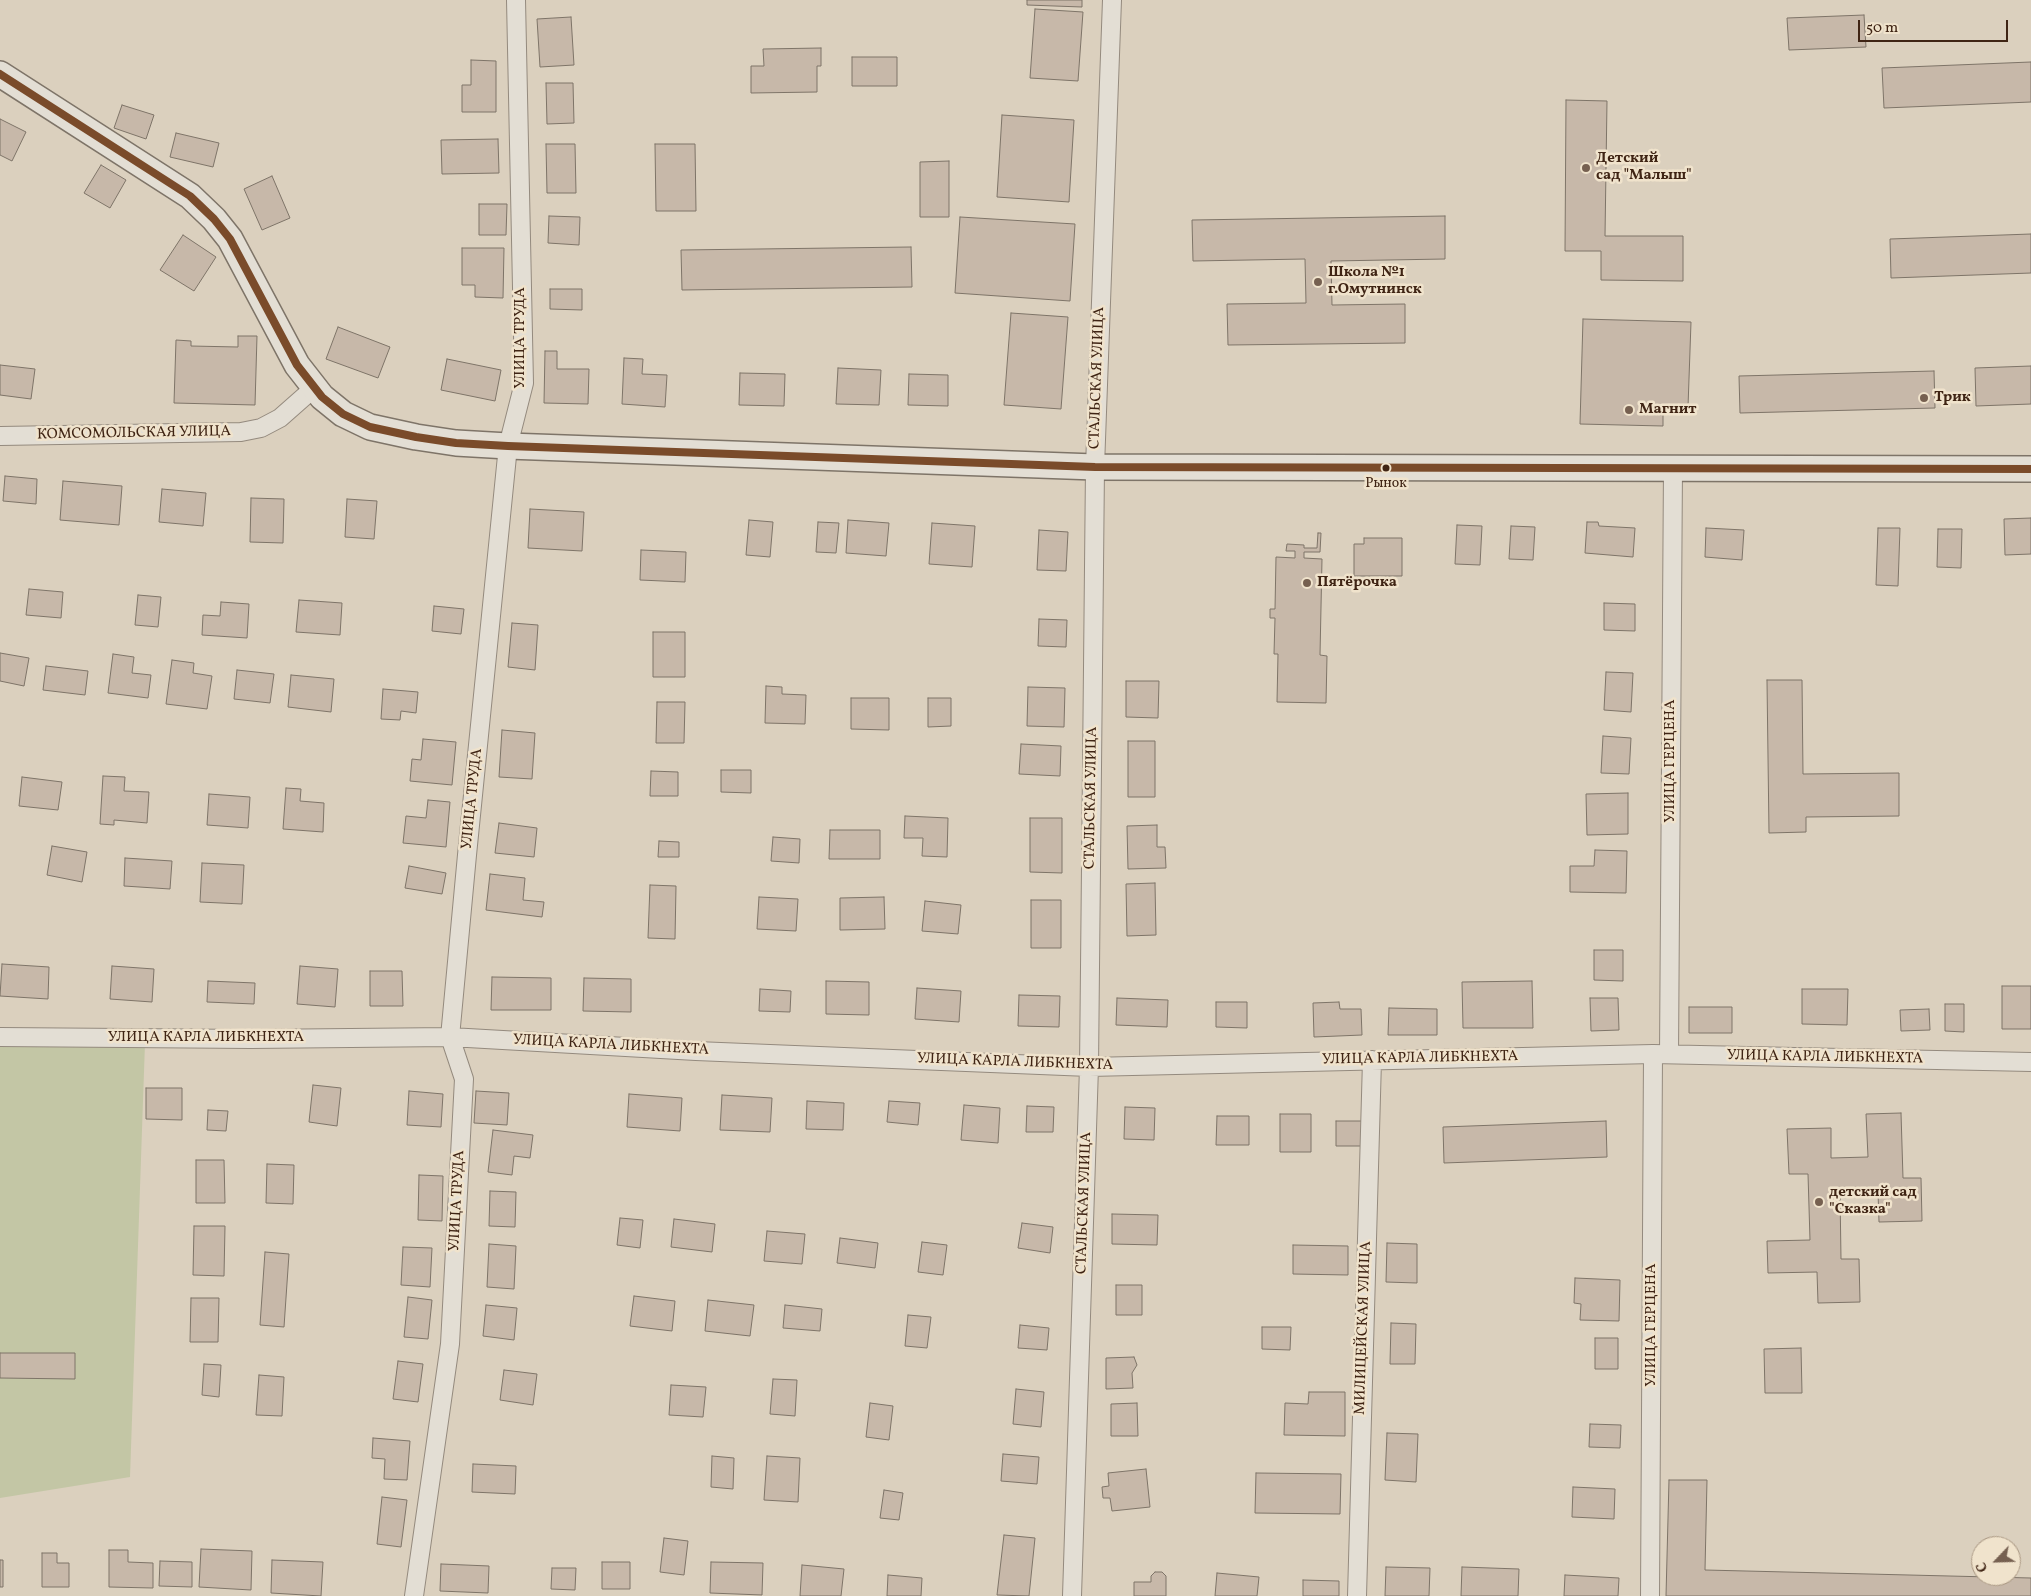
<!DOCTYPE html>
<html>
<head>
<meta charset="utf-8">
<style>
  body { margin:0 }
  #map { position:relative; width:2031px; height:1596px; overflow:hidden; background:#dbd0be; font-family:Vollkorn,serif }
  canvas { display:block }
  .north { position:absolute; left:1971px; top:1536px; width:50px; height:50px; box-sizing:border-box; background:#f0e3cc; border:1px solid #a99782; border-radius:50%; rotate:246deg; font-size:14px; font-weight:700; line-height:20px; text-align:center; color:#3f2414 }
  .north::after { content:''; display:block; margin:auto; width:18px; height:22px; background:#766050; clip-path:polygon(50% 0,100% 100%,50% 72%,0 100%) }
  .scale { position:absolute; left:1858px; top:20px; width:150px; height:22px; box-sizing:border-box; border:2px solid #3f2414; border-top:0; padding-left:6px; font-size:15px; line-height:18px; white-space:nowrap; color:#3f2414; -webkit-text-stroke:4px #f0e3cc; paint-order:stroke }
</style>
</head>
<body>
<div id="map">
<canvas width="2031" height="1596"></canvas>
<div class="north">С</div>
<div class="scale">50 m</div>
</div>
<script>
const ctx = document.querySelector('canvas').getContext('2d');
ctx.lineJoin = 'round';
function fillPath(path, color) { ctx.fillStyle = color; ctx.fill(path, 'evenodd'); }
const poly = rows => new Path2D(rows.map(r => 'M' + r).join(''));
function strokePath(path, color, width, dash) { ctx.strokeStyle = color; ctx.lineWidth = width; ctx.lineCap = dash ? 'butt' : 'round'; ctx.setLineDash(dash || []); ctx.stroke(path); }
function label(font, color, halo, rows, align = 'center') {
  ctx.font = font + ' Vollkorn,serif'; ctx.lineWidth = 5; ctx.setLineDash([]); ctx.textBaseline = 'middle'; ctx.strokeStyle = halo; ctx.fillStyle = color; for (const [text, x, y, turn = 0] of rows) {
    ctx.save(); ctx.translate(x, y); ctx.rotate((+turn || 0) * Math.PI / 180); ctx.textAlign = isNaN(turn) ? turn : align; if (halo) ctx.strokeText(text, 0, 0); ctx.fillText(text, 0, 0); ctx.restore();
  }
}
const green = poly([
  [0,1043,145,1043,130,1477,0,1498]
]);
const building = poly([
  [1027,0,1082,0,1082,7,1027,5,1027,0],
  [1035,9,1083,12,1078,81,1030,78,1035,9],
  [1864,15,1866,47,1789,50,1787,18,1864,15],
  [571,17,574,65,540,67,537,19,571,17],
  [821,48,821,66,817,66,817,92,751,93,751,66,764,66,763,49,821,48],
  [852,57,897,57,897,86,852,86,852,57],
  [471,60,496,61,496,112,462,112,462,85,471,85,471,60],
  [2031,62,2031,102,1884,108,1882,68,2031,62],
  [546,83,573,83,574,123,547,124,546,83],
  [1566,100,1607,101,1605,236,1683,236,1683,281,1601,280,1601,251,1565,251,1566,100],
  [122,105,154,115,146,139,114,128,122,105],
  [1002,115,1074,120,1069,202,997,197,1002,115],
  [0,119,26,132,12,161,0,155,0,119],
  [176,133,219,143,213,167,170,157,176,133],
  [498,139,499,173,442,174,441,140,498,139],
  [546,144,575,144,576,193,547,193,546,144],
  [655,144,695,144,696,211,656,211,655,144],
  [949,161,949,217,920,217,920,162,949,161],
  [101,165,126,180,110,208,84,193,101,165],
  [272,176,290,218,262,230,244,189,272,176],
  [479,204,507,204,506,235,479,235,479,204],
  [549,216,580,217,579,245,548,243,549,216],
  [1445,216,1445,259,1331,261,1332,305,1405,304,1405,343,1228,345,1227,304,1306,303,1305,259,1193,261,1192,220,1445,216],
  [960,217,1075,224,1070,301,955,293,960,217],
  [2031,234,2031,273,1891,278,1890,239,2031,234],
  [183,235,216,257,194,291,160,270,183,235],
  [911,247,912,287,682,290,681,250,911,247],
  [462,248,504,248,503,298,475,297,475,285,462,285,462,248],
  [550,289,582,289,582,310,550,309,550,289],
  [1011,313,1068,317,1061,409,1004,405,1011,313],
  [1583,319,1691,322,1688,407,1663,406,1663,426,1580,424,1583,319],
  [338,327,390,347,378,378,326,359,338,327],
  [238,336,257,336,255,405,174,403,176,340,191,341,191,346,238,347,238,336],
  [545,351,557,351,557,369,589,369,588,404,544,403,545,351],
  [624,358,643,359,642,374,667,375,665,407,622,404,624,358],
  [447,359,501,370,495,401,441,390,447,359],
  [0,365,35,369,31,399,0,395,0,365],
  [2031,366,2031,404,1976,406,1975,368,2031,366],
  [838,368,881,370,879,405,836,404,838,368],
  [1934,371,1935,408,1740,413,1739,376,1934,371],
  [740,373,785,374,784,406,739,405,740,373],
  [909,374,948,375,948,406,908,405,909,374],
  [5,476,37,479,36,504,3,501,5,476],
  [63,481,122,486,119,525,60,520,63,481],
  [162,489,206,493,203,526,159,522,162,489],
  [251,498,284,499,283,543,250,542,251,498],
  [347,499,377,501,374,539,345,537,347,499],
  [530,509,584,512,582,551,528,548,530,509],
  [2031,518,2031,554,2005,555,2004,519,2031,518],
  [749,520,773,522,770,557,746,555,749,520],
  [848,520,889,523,886,556,846,553,848,520],
  [818,522,839,523,836,553,816,552,818,522],
  [1587,522,1598,522,1599,526,1635,528,1633,557,1585,553,1587,522],
  [932,523,975,526,972,567,929,564,932,523],
  [1457,525,1482,526,1480,565,1455,564,1457,525],
  [1511,526,1535,527,1533,560,1509,559,1511,526],
  [1706,528,1744,530,1742,560,1705,557,1706,528],
  [1878,528,1900,528,1898,586,1876,585,1878,528],
  [1938,529,1962,529,1961,568,1937,567,1938,529],
  [1039,530,1068,532,1066,571,1037,570,1039,530],
  [1318,533,1321,533,1320,552,1304,552,1304,558,1322,559,1320,655,1327,656,1326,703,1277,702,1278,654,1274,654,1275,618,1270,618,1270,609,1275,609,1276,557,1295,558,1295,551,1286,551,1287,544,1304,545,1304,548,1317,548,1318,533],
  [1364,538,1402,538,1402,576,1354,576,1354,544,1364,544,1364,538],
  [641,550,686,552,685,582,640,580,641,550],
  [29,589,63,592,61,618,26,615,29,589],
  [138,595,161,597,158,627,135,625,138,595],
  [299,600,342,603,340,635,296,632,299,600],
  [221,602,249,604,247,638,202,635,203,615,220,616,221,602],
  [1604,603,1635,604,1635,631,1604,630,1604,603],
  [434,606,464,609,461,634,432,631,434,606],
  [1039,619,1067,620,1066,647,1038,646,1039,619],
  [512,623,538,625,535,670,508,667,512,623],
  [653,632,685,632,685,677,653,677,653,632],
  [0,653,29,658,24,686,0,681,0,653],
  [113,654,134,657,132,673,151,675,148,698,108,693,113,654],
  [172,660,194,663,193,673,212,676,207,709,166,704,172,660],
  [46,666,88,671,85,695,43,690,46,666],
  [237,670,274,674,270,703,234,699,237,670],
  [1606,672,1633,673,1631,712,1604,710,1606,672],
  [291,675,334,679,331,712,288,707,291,675],
  [1767,680,1802,680,1803,774,1899,773,1899,816,1806,817,1806,832,1769,833,1767,680],
  [1126,681,1159,681,1158,718,1126,717,1126,681],
  [766,686,782,687,782,694,806,695,805,724,765,723,766,686],
  [1028,687,1065,688,1064,727,1027,726,1028,687],
  [383,689,418,692,416,713,401,711,400,720,381,719,383,689],
  [851,698,889,698,889,730,851,729,851,698],
  [928,698,951,698,951,726,928,727,928,698],
  [657,702,685,702,684,743,656,743,657,702],
  [502,730,535,733,532,779,499,777,502,730],
  [1603,736,1631,738,1629,774,1601,773,1603,736],
  [423,739,456,742,452,785,410,781,412,759,421,760,423,739],
  [1128,741,1155,741,1155,797,1128,797,1128,741],
  [1021,744,1061,746,1060,776,1019,774,1021,744],
  [721,770,751,770,751,793,721,792,721,770],
  [651,771,678,772,678,796,650,796,651,771],
  [103,776,125,777,124,791,149,792,147,823,114,820,114,825,100,824,103,776],
  [22,777,62,782,58,810,19,806,22,777],
  [286,788,301,789,300,801,324,803,323,832,283,829,286,788],
  [1628,793,1628,834,1587,835,1586,794,1628,793],
  [209,794,250,797,248,828,207,825,209,794],
  [428,800,450,802,446,847,403,843,406,816,426,818,428,800],
  [905,816,948,818,947,857,922,856,923,838,904,838,905,816],
  [1030,818,1062,818,1062,873,1030,872,1030,818],
  [499,823,537,828,534,857,495,853,499,823],
  [1157,825,1157,847,1165,847,1166,868,1128,869,1127,826,1157,825],
  [830,830,880,830,880,859,829,859,830,830],
  [773,837,800,839,799,863,771,861,773,837],
  [659,841,679,842,679,857,658,857,659,841],
  [52,846,87,852,82,882,47,875,52,846],
  [1595,850,1627,851,1626,893,1570,892,1570,866,1594,866,1595,850],
  [125,858,172,861,170,889,124,886,125,858],
  [202,863,244,865,242,904,200,902,202,863],
  [409,866,446,873,442,894,405,888,409,866],
  [490,874,525,878,523,900,544,902,542,917,486,910,490,874],
  [1155,883,1156,935,1127,936,1126,884,1155,883],
  [650,885,676,886,675,939,648,938,650,885],
  [759,897,798,899,796,931,757,929,759,897],
  [884,897,885,929,840,930,840,898,884,897],
  [1031,900,1061,900,1061,948,1031,948,1031,900],
  [925,901,961,905,958,934,922,931,925,901],
  [1594,950,1623,950,1623,981,1594,980,1594,950],
  [2,964,49,967,48,999,0,996,2,964],
  [112,966,154,969,152,1002,110,999,112,966],
  [300,966,338,969,335,1007,297,1004,300,966],
  [370,971,402,971,403,1006,370,1006,370,971],
  [492,977,551,978,551,1010,491,1010,492,977],
  [584,978,631,979,631,1012,583,1011,584,978],
  [208,981,255,983,254,1004,207,1002,208,981],
  [826,981,869,982,869,1015,826,1014,826,981],
  [1532,981,1533,1028,1463,1028,1462,982,1532,981],
  [2002,986,2031,986,2031,1029,2002,1029,2002,986],
  [917,988,961,991,959,1022,915,1019,917,988],
  [760,989,791,991,790,1012,759,1011,760,989],
  [1802,989,1848,989,1847,1025,1802,1024,1802,989],
  [1019,995,1060,996,1059,1027,1018,1026,1019,995],
  [1117,998,1168,1000,1167,1027,1116,1025,1117,998],
  [1590,998,1618,998,1619,1030,1591,1031,1590,998],
  [1216,1002,1247,1002,1247,1028,1216,1027,1216,1002],
  [1339,1002,1340,1009,1361,1009,1362,1035,1314,1037,1313,1003,1339,1002],
  [1945,1004,1964,1004,1964,1032,1945,1031,1945,1004],
  [1689,1007,1732,1007,1732,1033,1689,1033,1689,1007],
  [1389,1008,1437,1009,1437,1035,1388,1035,1389,1008],
  [1929,1009,1930,1030,1901,1031,1900,1010,1929,1009],
  [313,1085,341,1088,337,1126,309,1122,313,1085],
  [146,1088,182,1088,182,1120,146,1119,146,1088],
  [409,1091,443,1094,441,1127,407,1125,409,1091],
  [476,1091,509,1093,507,1125,474,1123,476,1091],
  [629,1094,682,1098,680,1131,627,1127,629,1094],
  [722,1095,772,1098,770,1132,720,1130,722,1095],
  [807,1101,844,1103,843,1130,806,1129,807,1101],
  [889,1101,920,1103,918,1125,887,1122,889,1101],
  [964,1105,1000,1108,998,1143,961,1140,964,1105],
  [1027,1106,1054,1107,1053,1132,1026,1132,1027,1106],
  [1125,1107,1155,1108,1154,1140,1124,1139,1125,1107],
  [208,1110,228,1111,226,1131,207,1130,208,1110],
  [1901,1113,1903,1178,1921,1178,1922,1221,1879,1222,1878,1192,1840,1193,1841,1259,1859,1259,1860,1302,1818,1303,1817,1272,1768,1273,1767,1241,1810,1240,1808,1174,1789,1174,1787,1129,1831,1128,1831,1158,1868,1157,1866,1114,1901,1113],
  [1280,1114,1311,1114,1311,1152,1280,1152,1280,1114],
  [1217,1116,1249,1116,1249,1145,1216,1145,1217,1116],
  [1336,1121,1362,1121,1362,1146,1336,1146,1336,1121],
  [1606,1121,1607,1157,1444,1163,1443,1127,1606,1121],
  [493,1130,533,1135,530,1158,514,1156,512,1175,488,1172,493,1130],
  [196,1160,224,1160,225,1203,196,1203,196,1160],
  [267,1164,294,1165,293,1204,266,1203,267,1164],
  [419,1175,443,1176,442,1221,418,1220,419,1175],
  [490,1191,516,1192,515,1227,489,1226,490,1191],
  [1112,1214,1158,1215,1157,1245,1112,1244,1112,1214],
  [620,1218,643,1220,640,1248,617,1245,620,1218],
  [674,1219,715,1224,712,1252,671,1247,674,1219],
  [1022,1223,1053,1227,1050,1253,1018,1248,1022,1223],
  [194,1226,225,1226,224,1276,193,1275,194,1226],
  [767,1231,805,1234,802,1264,764,1261,767,1231],
  [840,1238,878,1243,875,1268,837,1263,840,1238],
  [922,1242,947,1245,943,1275,918,1272,922,1242],
  [1387,1243,1417,1244,1417,1283,1386,1282,1387,1243],
  [489,1244,516,1246,514,1289,487,1287,489,1244],
  [1293,1245,1348,1246,1348,1275,1293,1274,1293,1245],
  [403,1247,432,1248,430,1287,401,1285,403,1247],
  [265,1252,289,1254,284,1327,260,1325,265,1252],
  [1575,1278,1620,1280,1619,1321,1580,1320,1581,1304,1574,1303,1575,1278],
  [1116,1285,1142,1285,1142,1315,1116,1315,1116,1285],
  [634,1296,675,1301,672,1331,630,1326,634,1296],
  [408,1297,432,1300,428,1339,404,1337,408,1297],
  [191,1298,219,1298,218,1342,190,1342,191,1298],
  [708,1300,754,1305,750,1336,705,1331,708,1300],
  [486,1305,517,1308,514,1340,483,1336,486,1305],
  [785,1305,822,1309,820,1331,783,1328,785,1305],
  [908,1315,931,1317,927,1348,905,1346,908,1315],
  [1391,1323,1416,1324,1415,1364,1390,1364,1391,1323],
  [1020,1325,1049,1328,1047,1350,1018,1348,1020,1325],
  [1262,1327,1291,1327,1290,1350,1262,1349,1262,1327],
  [1595,1338,1618,1338,1618,1369,1595,1369,1595,1338],
  [1801,1348,1802,1393,1765,1393,1764,1349,1801,1348],
  [0,1353,75,1353,75,1379,0,1378,0,1353],
  [1134,1357,1137,1365,1132,1373,1133,1388,1106,1389,1106,1358,1134,1357],
  [398,1361,423,1364,418,1402,393,1399,398,1361],
  [204,1364,221,1365,219,1397,202,1395,204,1364],
  [504,1370,537,1374,533,1405,500,1400,504,1370],
  [259,1375,284,1377,282,1416,256,1415,259,1375],
  [773,1379,797,1380,795,1416,770,1414,773,1379],
  [671,1385,706,1387,703,1417,669,1415,671,1385],
  [1016,1389,1044,1392,1041,1427,1013,1424,1016,1389],
  [1309,1392,1345,1392,1345,1436,1284,1435,1285,1403,1308,1404,1309,1392],
  [870,1403,893,1406,889,1440,866,1437,870,1403],
  [1137,1403,1138,1436,1111,1436,1111,1404,1137,1403],
  [1590,1424,1621,1425,1620,1448,1589,1447,1590,1424],
  [1387,1433,1418,1434,1416,1482,1385,1480,1387,1433],
  [373,1438,410,1441,407,1480,384,1479,385,1459,372,1458,373,1438],
  [1003,1454,1039,1457,1037,1484,1001,1481,1003,1454],
  [712,1456,734,1458,733,1489,711,1487,712,1456],
  [767,1456,800,1458,798,1502,764,1500,767,1456],
  [473,1464,516,1466,515,1494,472,1492,473,1464],
  [1146,1469,1150,1507,1112,1511,1110,1498,1103,1498,1102,1487,1109,1486,1108,1473,1146,1469],
  [1256,1473,1341,1474,1340,1514,1255,1513,1256,1473],
  [1669,1480,1707,1480,1705,1570,2031,1578,2031,1596,1666,1596,1669,1480],
  [1573,1487,1615,1489,1614,1519,1572,1517,1573,1487],
  [884,1490,903,1493,899,1520,880,1518,884,1490],
  [382,1497,407,1500,401,1547,377,1544,382,1497],
  [1004,1535,1035,1538,1029,1596,997,1595,1004,1535],
  [664,1538,688,1541,684,1575,660,1572,664,1538],
  [201,1549,252,1551,251,1590,199,1587,201,1549],
  [109,1550,128,1550,128,1562,153,1563,153,1588,109,1587,109,1550],
  [42,1553,57,1553,57,1563,69,1563,69,1587,42,1587,42,1553],
  [0,1560,3,1560,3,1587,0,1587,0,1560],
  [272,1560,323,1562,321,1596,271,1593,272,1560],
  [160,1561,192,1562,192,1587,159,1586,160,1561],
  [602,1562,630,1562,630,1589,602,1589,602,1562],
  [711,1562,763,1563,762,1595,710,1593,711,1562],
  [441,1564,489,1566,488,1593,440,1591,441,1564],
  [802,1565,844,1569,841,1596,800,1596,802,1565],
  [1386,1567,1430,1568,1429,1596,1385,1596,1386,1567],
  [1462,1567,1519,1569,1518,1596,1461,1596,1462,1567],
  [552,1568,576,1568,575,1590,551,1589,552,1568],
  [1155,1572,1162,1572,1166,1576,1166,1596,1134,1596,1134,1582,1151,1582,1151,1576,1155,1572],
  [1217,1573,1259,1577,1257,1596,1215,1596,1217,1573],
  [888,1575,922,1578,921,1596,887,1596,888,1575],
  [1565,1575,1619,1578,1618,1596,1564,1596,1565,1575],
  [1303,1580,1339,1581,1339,1596,1303,1596,1303,1580]
]);
const street = poly([
  [0,436,241,432,261,428,280,418,314,388],
  [0,1037,251,1039,450,1037,696,1051,1089,1067,1653,1054,2031,1062],
  [1669,1054,1673,467],
  [414,1596,450,1344,464,1079,450,1037,467,855,508,446,524,383,516,0],
  [1072,1596,1089,1067,1095,467,1112,0],
  [1357,1596,1372,1060],
  [1650,1596,1653,1054]
]);
const secondary = poly([
  [0,74,190,196,214,219,230,239,297,365,322,397,343,414,370,427,416,437,456,443,508,446,1095,467,2031,469]
]);
const bus1 = poly([
  [0,74,190,196,214,219,230,239,297,365,322,397,343,414,370,427,416,437,456,443,508,446,1095,467,2031,469]
]);
const markers = [
  [1586,168,5,"#766050"],
  [1318,282,5,"#766050"],
  [1924,398,5,"#766050"],
  [1629,410,5,"#766050"],
  [1386,468,4.5,"#3f2414"],
  [1307,583,5,"#766050"],
  [1819,1202,5,"#766050"]
];
const busNames = [
  ["Рынок",1386,484]
];
const poiNames = [
  ["Детский",1596,159],
  ["сад \"Малыш\"",1596,176],
  ["Школа №1",1328,273],
  ["г.Омутнинск",1328,290],
  ["Трик",1934,398],
  ["Магнит",1639,410],
  ["Пятёрочка",1317,583],
  ["детский сад",1829,1193],
  ["\"Сказка\"",1829,1210]
];
const streetNames = [
  ["УЛИЦА ТРУДА",521,338,-90],
  ["СТАЛЬСКАЯ УЛИЦА",1098,378,-88],
  ["КОМСОМОЛЬСКАЯ УЛИЦА",134,434,-1],
  ["УЛИЦА ГЕРЦЕНА",1671,761,-90],
  ["СТАЛЬСКАЯ УЛИЦА",1092,798,-89],
  ["УЛИЦА ТРУДА",473,799,-84],
  ["УЛИЦА КАРЛА ЛИБКНЕХТА",206,1038],
  ["УЛИЦА КАРЛА ЛИБКНЕХТА",611,1046,3],
  ["УЛИЦА КАРЛА ЛИБКНЕХТА",1825,1058,1],
  ["УЛИЦА КАРЛА ЛИБКНЕХТА",1420,1059,-1],
  ["УЛИЦА КАРЛА ЛИБКНЕХТА",1015,1063,2],
  ["УЛИЦА ТРУДА",458,1201,-87],
  ["СТАЛЬСКАЯ УЛИЦА",1085,1203,-88],
  ["УЛИЦА ГЕРЦЕНА",1652,1325,-90],
  ["МИЛИЦЕЙСКАЯ УЛИЦА",1364,1328,-88]
];
fillPath(green, '#c3c6a5');
fillPath(building, '#c7b8a9');
strokePath(building, '#7e7468', 1);
strokePath(street, '#948a7e', 20);
strokePath(secondary, '#7e7468', 28);
strokePath(street, '#e3ded4', 18);
strokePath(secondary, '#e3ded4', 25);
strokePath(bus1, '#7a4b2a', 8);
for (const [x, y, r, color] of markers) { const dot = new Path2D(); dot.arc(x, y, r, 0, 2 * Math.PI); ctx.fillStyle = color; ctx.fill(dot); strokePath(dot, '#f0e3cc', 2); }
label('14px', '#3f2414', '#f0e3cc', busNames);
label('bold 15px', '#3f2414', '#f0e3cc', poiNames, 'left');
label('15px', '#3f2414', '#f0e3cc', streetNames);
</script>
</body>
</html>
